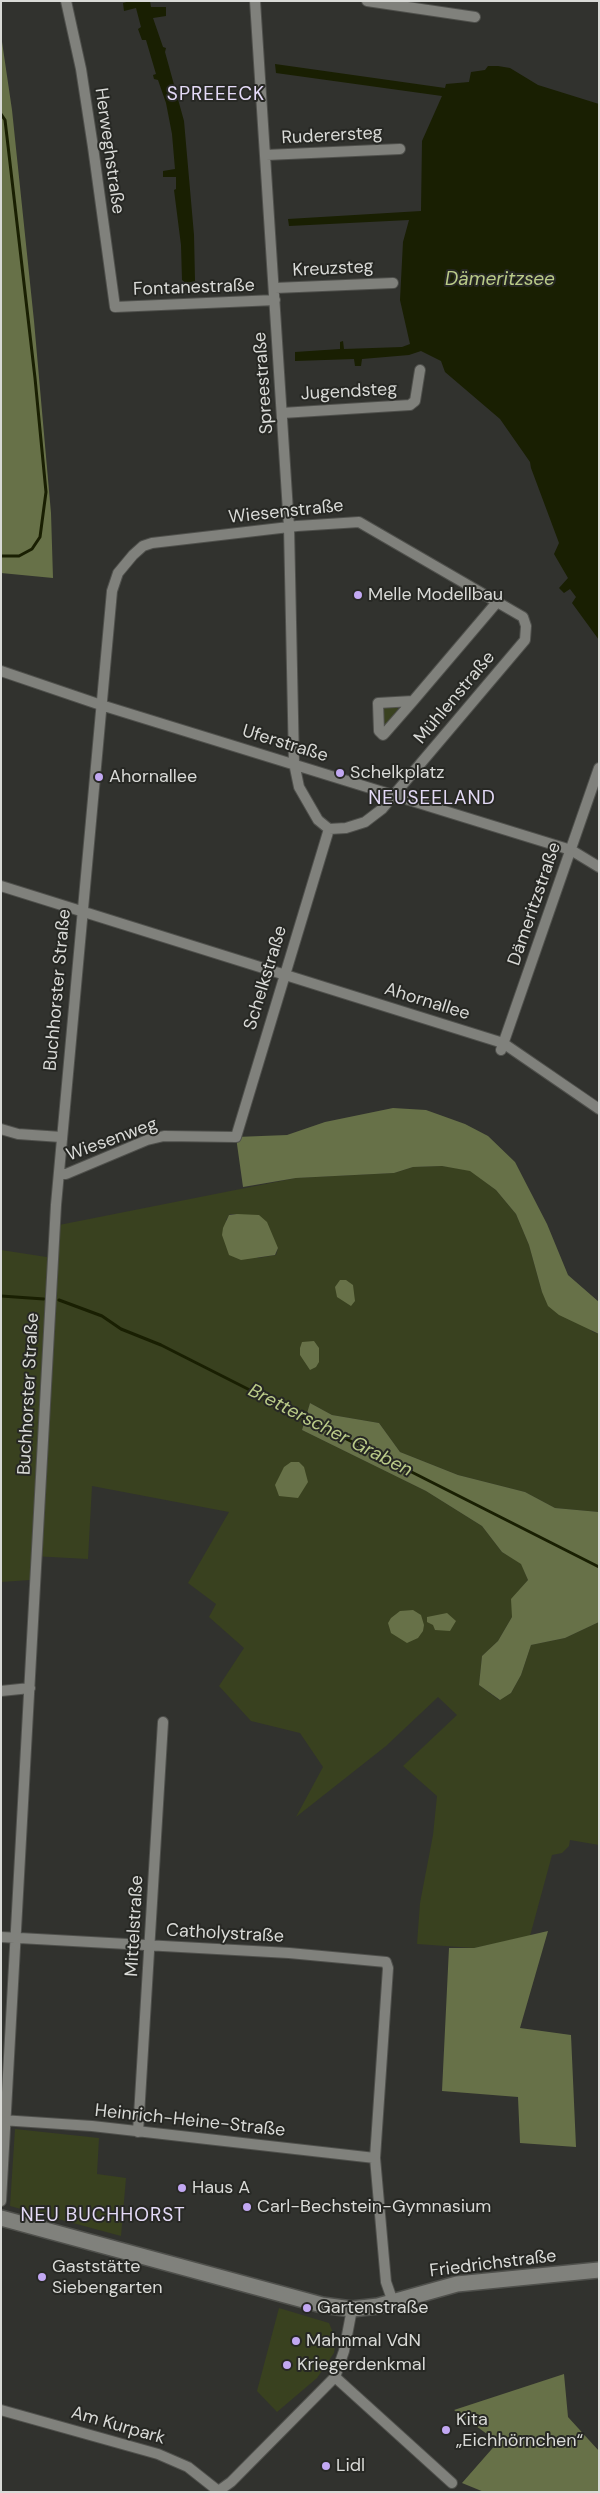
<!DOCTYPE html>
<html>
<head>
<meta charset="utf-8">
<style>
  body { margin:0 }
  #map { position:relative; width:600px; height:2493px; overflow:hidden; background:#31322e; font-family:"DM Sans",sans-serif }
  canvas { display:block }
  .frame { position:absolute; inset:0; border:2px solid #d9dad7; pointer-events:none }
</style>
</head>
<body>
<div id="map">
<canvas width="600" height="2493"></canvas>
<div class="frame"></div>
</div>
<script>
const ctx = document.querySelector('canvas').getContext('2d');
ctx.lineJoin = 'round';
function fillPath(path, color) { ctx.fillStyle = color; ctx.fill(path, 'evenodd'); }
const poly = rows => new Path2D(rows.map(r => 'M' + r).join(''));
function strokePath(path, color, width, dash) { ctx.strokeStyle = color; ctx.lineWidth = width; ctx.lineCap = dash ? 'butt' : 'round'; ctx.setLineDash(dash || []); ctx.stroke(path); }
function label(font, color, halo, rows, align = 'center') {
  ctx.font = font + ' "DM Sans",sans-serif'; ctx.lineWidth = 4; ctx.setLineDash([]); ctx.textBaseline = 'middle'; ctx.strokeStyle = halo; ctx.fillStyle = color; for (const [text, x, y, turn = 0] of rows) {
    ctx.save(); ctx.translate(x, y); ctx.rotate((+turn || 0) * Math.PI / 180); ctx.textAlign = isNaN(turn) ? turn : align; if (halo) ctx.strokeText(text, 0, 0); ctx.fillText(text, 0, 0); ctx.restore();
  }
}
const green = poly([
  [400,706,386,725,384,726,383,708],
  [442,1166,470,1170,496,1190,516,1214,529,1245,542,1292,593,1332,599,1334,599,1512,555,1508,525,1492,458,1475,400,1452,379,1423,332,1415,310,1403,302,1430,426,1491,482,1526,502,1552,521,1563,528,1580,517,1593,512,1604,512,1617,498,1641,482,1656,479,1685,499,1700,511,1693,521,1675,531,1645,565,1638,599,1622,599,1845,570,1840,569,1846,562,1853,552,1855,530,1936,474,1948,417,1944,420,1903,433,1835,437,1796,403,1766,457,1715,438,1697,386,1746,296,1817,323,1767,300,1733,251,1721,219,1686,244,1648,209,1617,216,1604,188,1583,229,1512,92,1486,88,1559,32,1556,30,1580,1,1582,1,1250,53,1258,59,1225,296,1178,394,1173,413,1167],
  [230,1214,237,1214,278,1248,276,1255,258,1258,226,1220],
  [15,2129,99,2138,97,2174,126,2178,121,2236,10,2206],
  [279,2308,329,2323,336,2340,334,2353,317,2378,277,2412,257,2391]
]);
const forest = poly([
  [1,35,12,110,34,321,51,513,53,578,1,573],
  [393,1108,426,1110,465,1124,488,1136,515,1162,547,1224,568,1275,599,1302,599,1334,559,1315,548,1306,542,1292,529,1245,516,1214,496,1190,470,1171,442,1166,413,1167,394,1173,296,1178,243,1187,236,1137,287,1135,325,1122],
  [237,1214,259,1215,267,1222,278,1248,275,1255,241,1260,229,1255,222,1235,223,1228,229,1215],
  [340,1280,346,1280,353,1285,355,1301,351,1306,337,1297,335,1287],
  [314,1341,319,1348,319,1362,316,1367,310,1370,300,1355,300,1348,302,1342],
  [310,1403,332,1415,379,1423,400,1452,458,1475,525,1492,555,1508,599,1512,599,1622,565,1638,531,1645,521,1675,511,1693,500,1700,479,1685,482,1656,498,1641,512,1617,511,1599,528,1580,521,1564,502,1552,482,1526,426,1491,302,1430],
  [291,1462,299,1462,304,1467,308,1482,298,1498,279,1496,275,1485,284,1467],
  [413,1610,421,1615,424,1625,423,1631,418,1638,407,1643,391,1633,388,1623,391,1618,400,1611],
  [447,1613,456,1621,450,1631,435,1630,433,1625,427,1622,427,1617],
  [548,1931,520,2028,571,2035,576,2147,520,2143,518,2097,442,2091,449,1948,474,1948],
  [564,2374,568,2417,599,2451,599,2492,484,2492,462,2483,498,2442,454,2410]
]);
const water = poly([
  [130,1,150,1,151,7,166,7,166,16,153,18,163,47,166,48,165,52,184,121,194,235,195,281,186,283,182,280,181,245,174,190,176,189,176,177,163,177,163,171,175,169,172,134,166,103,158,80,154,79,153,75,156,74,146,40,142,40,138,29,141,27,136,8,124,11,123,3],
  [275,64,445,88,446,84,469,82,471,72,485,70,488,66,498,66,510,68,538,85,599,104,599,640,572,603,576,597,570,589,564,593,559,588,568,578,554,554,559,543,531,468,530,462,500,419,445,372,441,361,421,351,409,355,362,359,361,366,355,366,354,359,295,361,295,352,340,349,340,342,343,341,344,349,402,347,410,344,400,300,403,242,409,220,289,226,288,219,421,211,422,141,442,96,276,73]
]);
const stream = poly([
  [1,114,5,120,35,378,46,492,40,537,32,549,19,556,1,556],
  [1,1296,44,1299],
  [59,1300,102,1316,121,1329,161,1345,599,1567]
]);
const street = poly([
  [66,1,81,69,93,147,115,307,275,300],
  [367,1,475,17],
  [266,155,400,149],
  [275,288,393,283],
  [282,413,410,405,415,401,420,370],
  [1,671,101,705,571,850,599,867],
  [413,701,378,703,379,731,383,735,385,733,413,701,498,601],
  [1,886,503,1043,599,1109],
  [501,1050,599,768],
  [1,1129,18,1134,61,1137],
  [59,1174,66,1174,147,1140,164,1136,236,1137,329,829],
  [1,1691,30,1688],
  [1,1937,289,1953,386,1962,388,1968,375,2158,386,2282,393,2302],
  [1,2120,92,2126,375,2158],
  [138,2132,163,1722],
  [1,2201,56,1205,112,591,118,573,133,555,143,546,152,543,289,527,297,526,359,522,523,617,526,626,525,640,382,809,365,822,346,828,329,829,318,820,299,787,294,763,289,527,255,1],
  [335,2377,452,2483],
  [1,2410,158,2454,188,2467,217,2490],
  [217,2492,231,2482,335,2377,344,2351,352,2309]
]);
const secondary = poly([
  [1,2218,322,2305,352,2309,378,2306,457,2284,599,2270]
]);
const markers = [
  [358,595,5,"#c2a8f2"],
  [340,773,5,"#c2a8f2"],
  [99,777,5,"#c2a8f2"],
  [182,2188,5,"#c2a8f2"],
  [247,2207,5,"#c2a8f2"],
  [42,2277,5,"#c2a8f2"],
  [307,2308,5,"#c2a8f2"],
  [296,2341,5,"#c2a8f2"],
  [287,2365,5,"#c2a8f2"],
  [446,2430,5,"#c2a8f2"],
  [326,2466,5,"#c2a8f2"]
];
const streetNames = [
  ["Ruderersteg",332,136,-3],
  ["Herweghstraße",109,151,82],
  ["Kreuzsteg",333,269,-3],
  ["Fontanestraße",194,288,-2],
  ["Spreestraße",264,383,-94],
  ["Jugendsteg",349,392,-3],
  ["Wiesenstraße",286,512,-6],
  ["Mühlenstraße",455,698,-50],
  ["Uferstraße",285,744,17],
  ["Dämeritzstraße",535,904,-71],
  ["Schelkstraße",266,978,-73],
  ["Buchhorster Straße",58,990,-85],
  ["Ahornallee",427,1002,17],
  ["Wiesenweg",112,1140,-20],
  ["Buchhorster Straße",29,1394,-87],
  ["Mittelstraße",135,1926,-87],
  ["Catholystraße",225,1934,3],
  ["Heinrich-Heine-Straße",190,2121,6],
  ["Friedrichstraße",493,2264,-7],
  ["Am Kurpark",118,2426,16]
];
const poiNames = [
  ["Melle Modellbau",368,595],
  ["Schelkplatz",350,773],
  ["Ahornallee",109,777],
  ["Haus A",192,2188],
  ["Carl-Bechstein-Gymnasium",257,2207],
  ["Gaststätte",52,2267],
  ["Siebengarten",52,2288],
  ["Gartenstraße",317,2308],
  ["Mahnmal VdN",306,2341],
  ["Kriegerdenkmal",297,2365],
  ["Kita",456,2420],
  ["„Eichhörnchen“",456,2441],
  ["Lidl",336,2466]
];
const neighbourhoodNames = [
  ["SPREEECK",216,95],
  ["NEUSEELAND",432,799],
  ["NEU BUCHHORST",103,2216]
];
const waterNames = [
  ["Dämeritzsee",500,280],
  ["Bretterscher Graben",330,1431,27]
];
fillPath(green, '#39411f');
fillPath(forest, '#677148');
fillPath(water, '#191f02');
strokePath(stream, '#191f02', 3);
strokePath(street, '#4f504c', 12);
strokePath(secondary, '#4f504c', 18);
strokePath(street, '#80817c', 10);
strokePath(secondary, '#80817c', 15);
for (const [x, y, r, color] of markers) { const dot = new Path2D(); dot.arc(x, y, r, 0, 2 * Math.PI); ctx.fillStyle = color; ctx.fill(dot); strokePath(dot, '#272824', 2); }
label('18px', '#d9dad7', '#272824', streetNames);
label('18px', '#d9dad7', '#272824', poiNames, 'left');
ctx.letterSpacing = '1px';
label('19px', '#e4daf7', '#272824', neighbourhoodNames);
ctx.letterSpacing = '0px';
label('italic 19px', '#bacb88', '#272824', waterNames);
</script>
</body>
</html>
